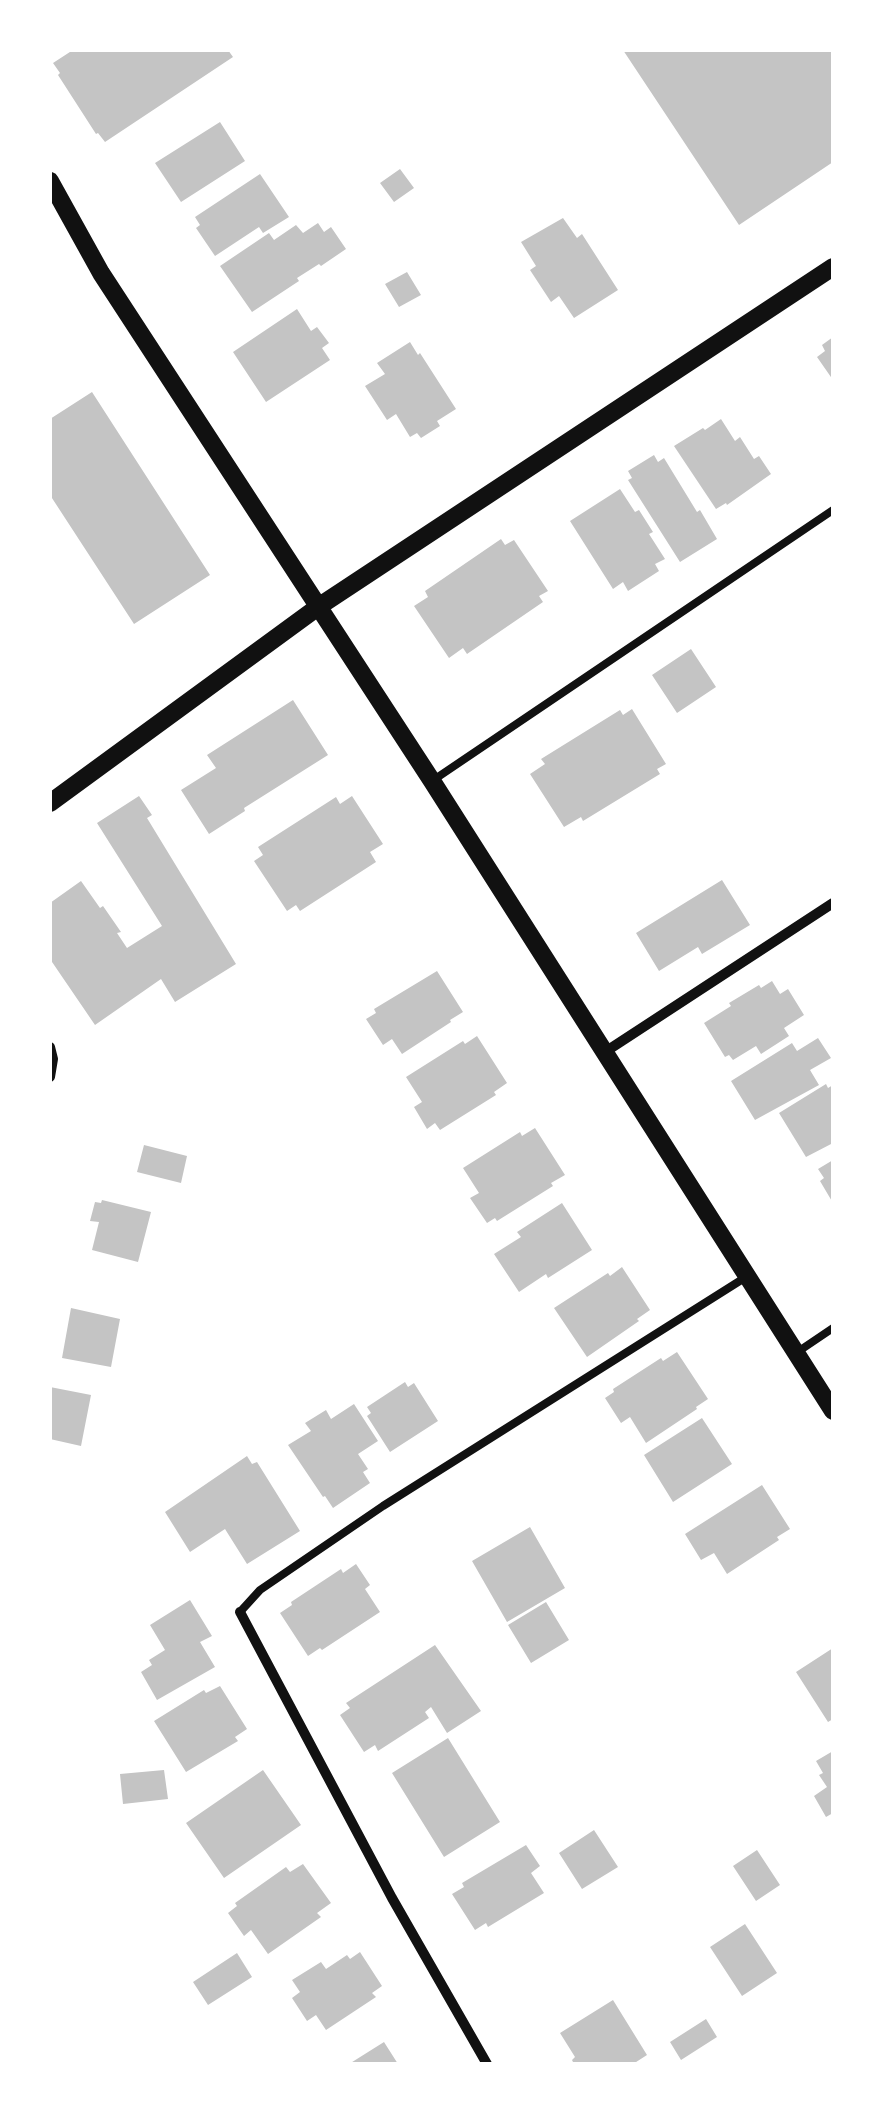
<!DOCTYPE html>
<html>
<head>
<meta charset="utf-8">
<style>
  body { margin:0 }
  #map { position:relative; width:883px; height:2114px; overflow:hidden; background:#fff; font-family:Figtree,sans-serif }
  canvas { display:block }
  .frame { position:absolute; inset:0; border:52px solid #fff; pointer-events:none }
</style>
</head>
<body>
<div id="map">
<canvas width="883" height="2114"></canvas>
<div class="frame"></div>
</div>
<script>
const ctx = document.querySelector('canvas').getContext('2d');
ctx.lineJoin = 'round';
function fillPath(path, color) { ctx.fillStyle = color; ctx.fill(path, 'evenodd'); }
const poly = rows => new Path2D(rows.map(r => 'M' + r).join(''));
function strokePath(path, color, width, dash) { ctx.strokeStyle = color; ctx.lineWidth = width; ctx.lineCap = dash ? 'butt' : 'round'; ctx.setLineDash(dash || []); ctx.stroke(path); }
const building = poly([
  [73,50,228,50,233,57,105,142,98,133,96,134,58,75,60,73,53,63],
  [623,50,833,50,833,162,739,225],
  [220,122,245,161,181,202,155,163],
  [400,169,414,188,394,202,380,183],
  [260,174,289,217,263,233,259,227,215,256,196,228,200,225,195,217],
  [563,218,577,238,582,234,618,290,574,318,559,296,551,302,530,270,536,266,521,242],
  [318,223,324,232,331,227,346,249,321,266,319,264,297,278,299,281,252,312,220,266,269,233,274,240,296,225,303,233],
  [407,272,421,295,399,307,385,284],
  [297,309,311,331,317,327,329,343,322,348,330,360,266,402,233,352],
  [833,337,833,380,817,357,825,351,822,345],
  [410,342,418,355,420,353,456,409,437,421,440,426,421,438,417,433,410,437,396,414,387,420,365,386,385,374,377,363],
  [92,392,210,575,134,624,50,495,50,419],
  [721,419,735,441,740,437,754,459,759,456,771,474,727,505,726,503,716,509,674,446,703,428,705,430],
  [654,455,658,462,664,458,697,512,700,510,717,539,680,562,628,480,632,478,628,471],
  [620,489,635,512,639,510,653,532,649,534,665,559,655,564,659,571,628,591,623,582,613,589,570,521],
  [501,539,505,545,514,540,548,591,539,596,543,602,467,654,463,648,449,658,414,606,428,597,425,591],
  [691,649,716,687,677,713,652,675],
  [293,700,328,755,244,808,245,811,209,834,181,790,216,768,207,755],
  [632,709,666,764,657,769,660,774,583,821,581,817,564,827,530,774,545,764,541,759,620,710,623,715],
  [139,796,152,815,147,818,236,964,175,1002,161,979,95,1025,50,959,50,903,81,881,100,908,103,906,121,932,117,933,127,948,162,926,97,823],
  [352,796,383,844,370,852,376,862,300,911,296,905,287,911,254,861,263,855,258,847,336,797,340,804],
  [722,880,750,925,702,954,698,947,659,971,636,933],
  [437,971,463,1012,450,1020,451,1022,402,1054,392,1039,383,1045,366,1019,376,1013,374,1009],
  [772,981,780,994,788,989,804,1015,784,1028,789,1036,761,1054,756,1046,733,1060,729,1055,725,1057,704,1023,731,1006,729,1003,759,985,761,988],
  [477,1036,507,1083,494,1092,496,1095,440,1130,435,1123,427,1129,414,1107,422,1102,406,1077,463,1041,465,1044],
  [818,1038,831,1058,810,1070,819,1085,755,1120,731,1081,792,1043,797,1051],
  [826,1084,828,1088,833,1085,833,1143,806,1157,779,1113],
  [535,1128,565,1175,551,1183,553,1186,497,1221,495,1218,487,1223,470,1198,479,1193,463,1168,520,1132,522,1136],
  [144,1145,187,1156,181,1183,137,1172],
  [833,1160,833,1203,820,1181,824,1178,818,1169],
  [102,1200,151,1212,138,1262,92,1250,99,1222,90,1221,95,1202,101,1203],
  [562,1203,592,1250,548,1278,546,1274,519,1292,494,1254,521,1237,517,1232],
  [622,1267,650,1310,637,1319,639,1321,587,1357,554,1308,608,1273,610,1276],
  [71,1308,120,1319,111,1367,62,1358],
  [677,1352,708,1399,696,1407,697,1409,646,1443,630,1417,621,1423,605,1398,614,1392,613,1389,661,1358,663,1361],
  [405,1382,408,1387,414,1383,438,1421,390,1452,367,1416,371,1413,367,1407],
  [50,1387,91,1395,81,1446,50,1439],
  [354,1404,378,1441,358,1454,368,1469,363,1472,370,1483,333,1508,325,1496,323,1497,288,1445,311,1431,305,1423,326,1410,331,1419],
  [702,1418,732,1464,673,1502,644,1455],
  [247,1456,252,1464,257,1462,300,1531,247,1564,225,1529,190,1552,165,1512],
  [762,1485,790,1529,777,1537,779,1540,727,1574,714,1553,701,1560,685,1534],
  [530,1527,565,1588,507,1622,472,1561],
  [356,1564,370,1585,365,1589,380,1612,322,1650,320,1648,308,1656,280,1613,292,1605,291,1602,341,1569,343,1573],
  [190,1600,212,1636,200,1642,215,1667,157,1700,141,1672,152,1665,149,1660,165,1650,150,1625],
  [546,1602,569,1640,531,1663,508,1625],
  [435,1645,481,1711,447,1733,431,1707,425,1712,429,1718,378,1751,375,1745,364,1752,340,1715,350,1708,346,1703],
  [833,1648,833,1719,828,1722,796,1672],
  [220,1686,247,1729,235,1737,238,1741,186,1772,154,1721,204,1690,206,1693],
  [448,1738,500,1822,444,1857,392,1773],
  [833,1751,833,1813,826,1817,814,1796,827,1787,819,1775,823,1773,816,1761],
  [164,1770,168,1799,123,1804,120,1774],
  [263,1770,301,1825,224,1878,186,1823],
  [594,1830,618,1867,582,1889,559,1853],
  [526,1845,540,1866,531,1873,544,1893,488,1927,486,1923,475,1930,452,1894,464,1887,462,1883],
  [757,1850,780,1885,756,1901,733,1866],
  [303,1864,331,1903,317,1913,321,1917,268,1954,251,1930,244,1936,228,1913,237,1906,235,1903,286,1867,290,1872],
  [745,1924,777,1973,742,1996,710,1947],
  [360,1952,382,1986,372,1993,376,1997,326,2030,316,2015,307,2021,292,1998,300,1992,292,1980,321,1962,326,1969,347,1955,350,1959],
  [237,1953,252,1977,208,2005,193,1982],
  [613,2000,647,2055,633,2064,574,2064,572,2060,575,2057,560,2033],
  [706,2019,717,2037,681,2060,670,2042],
  [384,2042,398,2064,349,2064]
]);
const service = poly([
  [432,781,833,510],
  [796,1353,833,1328],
  [240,1612,260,1590,383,1506,746,1277]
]);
const minor = poly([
  [50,1047,53,1059,50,1077],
  [605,1052,833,903],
  [240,1612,392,1898,487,2064]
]);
const tertiary = poly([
  [50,181,101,273,432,781,833,1411],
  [50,803,318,607,833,267]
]);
fillPath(building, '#c4c4c4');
strokePath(service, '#111', 8);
strokePath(minor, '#111', 10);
strokePath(tertiary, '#111', 18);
</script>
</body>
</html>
